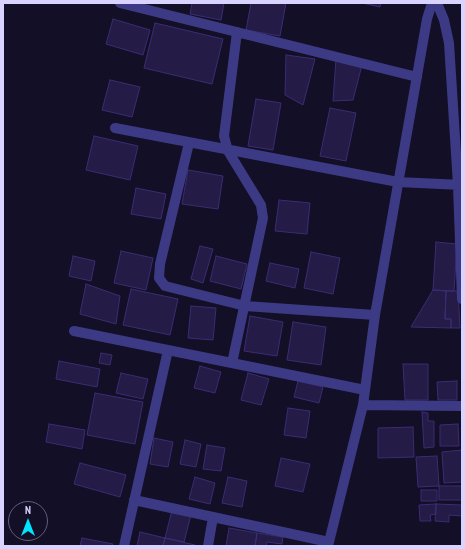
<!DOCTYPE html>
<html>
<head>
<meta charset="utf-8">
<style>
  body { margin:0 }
  #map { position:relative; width:465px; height:549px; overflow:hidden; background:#130f26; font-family:"PT Sans Narrow",sans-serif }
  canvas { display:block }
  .frame { position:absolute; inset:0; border:4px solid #d9d4ff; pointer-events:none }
  .north { position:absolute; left:8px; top:501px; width:40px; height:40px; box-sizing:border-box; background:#130f26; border:1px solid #625e7d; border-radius:50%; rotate:0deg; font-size:11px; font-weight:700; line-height:16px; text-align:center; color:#d9d4ff }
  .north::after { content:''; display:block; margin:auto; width:14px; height:18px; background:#00e5ff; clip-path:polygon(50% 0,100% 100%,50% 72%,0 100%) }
</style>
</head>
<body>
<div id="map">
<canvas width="465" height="549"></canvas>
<div class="frame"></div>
<div class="north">N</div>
</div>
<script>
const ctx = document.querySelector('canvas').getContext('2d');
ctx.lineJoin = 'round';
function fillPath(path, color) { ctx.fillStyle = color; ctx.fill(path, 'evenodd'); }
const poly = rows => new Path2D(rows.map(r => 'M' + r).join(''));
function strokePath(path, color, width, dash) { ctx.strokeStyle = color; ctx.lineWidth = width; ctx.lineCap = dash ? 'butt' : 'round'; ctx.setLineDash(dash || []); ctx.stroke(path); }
const building = poly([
  [192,3,224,3,221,20,190,14,192,3],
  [251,3,286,3,280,36,246,30,251,3],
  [362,3,381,3,380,7,362,3],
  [113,19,150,30,143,55,106,44,113,19],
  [155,23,223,39,212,84,144,68,155,23],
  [286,55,315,59,303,105,285,95,286,55],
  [336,59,362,65,353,100,333,101,336,59],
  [110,80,140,87,132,117,102,110,110,80],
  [256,99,281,103,273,150,248,146,256,99],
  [330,108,356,113,346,161,320,156,330,108],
  [94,136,138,146,130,180,86,170,94,136],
  [188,170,223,176,218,209,182,204,188,170],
  [136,188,166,194,161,219,131,214,136,188],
  [279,200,310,203,307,234,275,231,279,200],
  [436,242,457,244,454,291,433,290,436,242],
  [200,246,213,249,203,283,191,279,200,246],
  [121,251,153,258,146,290,114,283,121,251],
  [311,252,340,258,333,294,304,288,311,252],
  [73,256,95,261,91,281,69,276,73,256],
  [216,256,247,264,241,289,210,281,216,256],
  [270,263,299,269,295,288,266,281,270,263],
  [86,284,120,296,116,324,80,314,86,284],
  [131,289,178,299,170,335,123,325,131,289],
  [433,290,446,291,445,319,451,319,451,328,411,327,433,290],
  [446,291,458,291,460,328,451,328,451,319,445,319,446,291],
  [191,306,216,308,213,340,188,338,191,306],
  [250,316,283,322,277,356,244,351,250,316],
  [293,322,326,327,321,365,287,360,293,322],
  [101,353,112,355,110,365,99,363,101,353],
  [59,361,100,369,97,387,56,379,59,361],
  [403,364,428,364,428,400,405,400,403,364],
  [200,366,221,372,215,393,194,388,200,366],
  [121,373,148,379,143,399,116,393,121,373],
  [248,373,269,379,261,405,241,400,248,373],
  [298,381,323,387,319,403,294,397,298,381],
  [457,381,457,400,438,400,437,382,457,381],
  [95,393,143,402,135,444,87,435,95,393],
  [288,408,310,411,306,438,284,435,288,408],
  [422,412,428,413,428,421,434,421,434,447,424,448,422,412],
  [49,424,85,430,82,449,46,442,49,424],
  [458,424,459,446,440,446,440,425,458,424],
  [413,427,414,457,378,458,378,428,413,427],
  [154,438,173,442,168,467,150,464,154,438],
  [185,440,201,444,196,467,180,464,185,440],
  [207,445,225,448,221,471,203,469,207,445],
  [462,450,462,482,444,483,442,452,462,450],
  [437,456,439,486,418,487,416,457,437,456],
  [281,458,310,464,303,492,275,486,281,458],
  [80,463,126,475,120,497,74,484,80,463],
  [195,477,215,483,210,504,189,499,195,477],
  [228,477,247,481,242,507,222,503,228,477],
  [439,486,462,486,462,500,439,500,439,486],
  [421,490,437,490,437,501,421,501,421,490],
  [436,504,436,514,430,515,431,521,420,521,419,505,436,504],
  [436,504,462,505,462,516,449,515,449,522,435,521,436,504],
  [172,510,191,515,184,542,165,538,172,510],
  [229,528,257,533,255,546,226,546,229,528],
  [140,532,165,538,163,546,137,546,140,532],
  [257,533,283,537,282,544,267,542,266,546,255,546,257,533],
  [82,538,113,544,112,546,80,546,82,538],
  [165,538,195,545,194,546,163,546,165,538]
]);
const minor = poly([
  [120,3,417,77],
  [437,3,444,20,449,43,458,185,462,299],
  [115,128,398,182,462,185],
  [189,143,160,264,159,278,165,286,245,306,375,315],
  [74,331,365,390],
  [232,363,263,218,261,205,228,151,224,136,237,32],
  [363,405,462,406],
  [134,500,329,542],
  [124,546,168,350],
  [208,546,213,517],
  [328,546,363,405,375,315,427,19,432,3]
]);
fillPath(building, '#241b47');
strokePath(building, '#3b2d73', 1);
strokePath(minor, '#3d3a85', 10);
</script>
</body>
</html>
